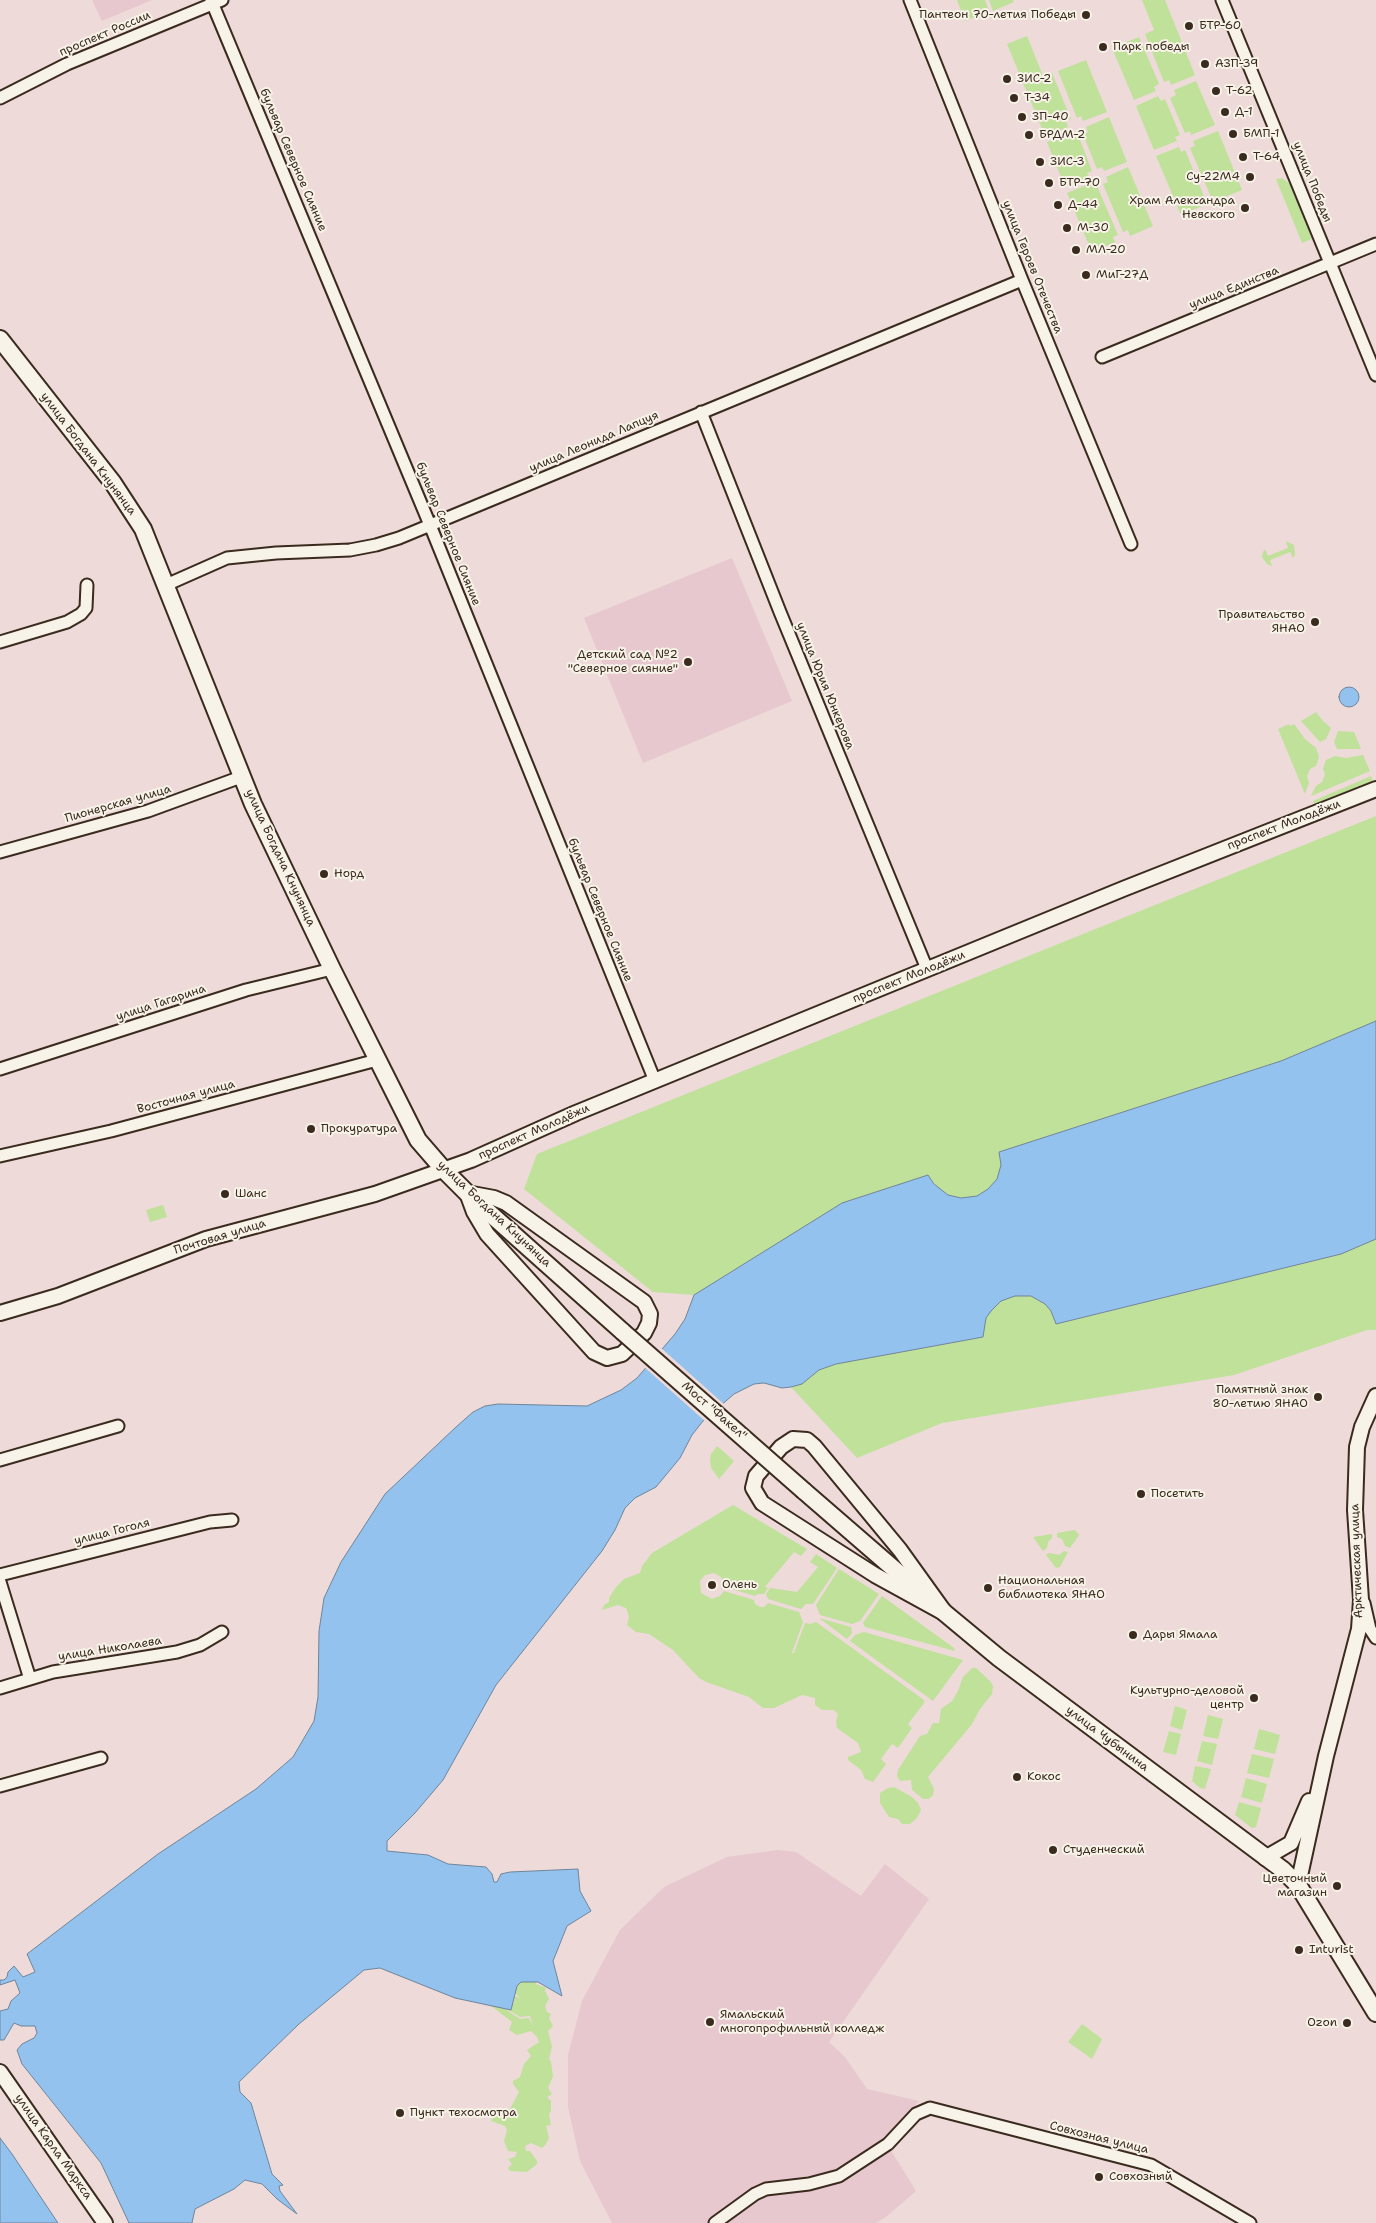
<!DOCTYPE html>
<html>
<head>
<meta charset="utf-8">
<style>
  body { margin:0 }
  canvas { display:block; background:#eddad9 }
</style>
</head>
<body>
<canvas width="1376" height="2223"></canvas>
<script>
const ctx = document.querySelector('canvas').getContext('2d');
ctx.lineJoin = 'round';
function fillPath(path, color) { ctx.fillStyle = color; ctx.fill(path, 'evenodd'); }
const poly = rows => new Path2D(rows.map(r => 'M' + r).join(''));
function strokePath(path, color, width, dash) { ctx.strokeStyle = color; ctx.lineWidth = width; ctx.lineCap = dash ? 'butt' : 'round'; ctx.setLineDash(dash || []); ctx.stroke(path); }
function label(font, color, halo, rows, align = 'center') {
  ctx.font = font + ' "Shantell Sans",sans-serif'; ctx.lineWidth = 4; ctx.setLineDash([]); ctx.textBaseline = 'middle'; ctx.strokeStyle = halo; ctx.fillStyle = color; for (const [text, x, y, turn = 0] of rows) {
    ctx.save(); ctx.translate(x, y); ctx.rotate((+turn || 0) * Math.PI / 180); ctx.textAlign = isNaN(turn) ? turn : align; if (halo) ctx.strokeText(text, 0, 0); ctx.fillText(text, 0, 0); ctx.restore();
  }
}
const built = poly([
  [92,0,152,0,102,21],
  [732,558,792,701,643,763,584,618],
  [778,1850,796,1852,861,1896,885,1864,929,1899,829,2042,845,2057,867,2089,919,2101,884,2139,916,2191,887,2216,876,2223,612,2223,580,2161,568,2107,568,2055,582,2001,620,1930,664,1887,727,1857]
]);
const green = poly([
  [957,0,985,0,989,11,965,21],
  [989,0,1013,0,1014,2,993,11],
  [1142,0,1165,0,1195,75,1171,85,1169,80,1164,82,1145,34,1154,30],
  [1027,36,1043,76,1052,73,1071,119,1066,121,1068,127,1045,136,1007,44],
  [1139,37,1159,84,1154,87,1156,91,1134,100,1112,48],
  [1086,60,1107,112,1083,121,1081,116,1077,118,1058,71],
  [1196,81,1215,125,1191,135,1190,131,1185,133,1170,98,1176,95,1174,90],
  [1158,96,1161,101,1165,99,1180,135,1175,137,1177,141,1154,150,1136,106],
  [1109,117,1127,162,1104,171,1102,167,1097,169,1083,134,1088,132,1086,127],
  [1218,131,1242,190,1217,200,1215,196,1211,197,1190,148,1195,146,1193,141],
  [1071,132,1073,137,1078,135,1092,171,1087,173,1089,177,1065,187,1047,142],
  [1179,147,1181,152,1185,150,1205,199,1200,202,1202,206,1181,215,1156,156],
  [1128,167,1153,226,1130,236,1128,230,1123,232,1103,184,1108,182,1106,177],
  [1282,178,1290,184,1312,239,1302,243,1276,179],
  [1091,183,1093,187,1097,186,1118,235,1113,237,1115,242,1092,252,1067,193],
  [1286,541,1294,545,1295,555,1293,558,1290,552,1270,560,1272,566,1267,564,1262,557,1263,552,1265,549,1268,556,1288,548],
  [1316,712,1323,721,1331,728,1326,739,1320,742,1301,721],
  [1289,724,1290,726,1294,724,1305,739,1316,748,1319,757,1316,766,1310,769,1307,776,1309,783,1305,794,1278,729],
  [1338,731,1354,732,1361,749,1337,749,1334,742],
  [1363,755,1370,771,1311,796,1316,786,1322,782,1325,774,1323,769,1326,760,1335,756,1346,758],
  [1371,776,1373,781,1315,807,1313,801],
  [1376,816,1376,1021,1281,1061,999,1152,1001,1165,997,1179,988,1189,977,1196,961,1198,948,1195,939,1189,928,1175,842,1203,694,1295,653,1292,524,1189,537,1154],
  [163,1205,167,1217,150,1222,146,1210],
  [1376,1239,1376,1330,1367,1330,1234,1375,942,1423,857,1458,791,1387,802,1384,819,1370,836,1364,983,1337,986,1318,991,1311,1001,1301,1015,1296,1031,1296,1045,1304,1051,1311,1057,1324,1341,1254],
  [717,1446,734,1461,719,1479,711,1468,710,1460,711,1454],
  [733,1505,807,1549,801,1556,794,1552,765,1587,768,1588,764,1594,758,1594,755,1596,725,1587,721,1577,714,1573,705,1575,700,1581,701,1593,712,1599,720,1596,724,1591,754,1600,755,1604,760,1607,764,1607,768,1603,799,1612,803,1622,792,1653,794,1653,805,1623,810,1624,816,1622,924,1700,924,1703,908,1724,912,1728,898,1748,892,1744,881,1759,886,1764,873,1782,865,1779,861,1770,848,1760,848,1757,861,1752,858,1743,837,1728,836,1722,838,1714,834,1710,822,1710,815,1705,815,1698,802,1695,774,1708,763,1708,749,1697,706,1682,699,1678,673,1650,649,1634,636,1632,627,1625,629,1617,626,1608,618,1605,602,1610,604,1605,609,1602,609,1598,616,1587,624,1579,640,1573,642,1566,652,1553],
  [1075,1530,1079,1535,1070,1548,1065,1546,1062,1539,1057,1537,1057,1533],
  [1052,1534,1052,1538,1048,1542,1047,1548,1043,1551,1033,1537],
  [1064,1551,1068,1552,1060,1567,1056,1568,1046,1555,1049,1553,1059,1555],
  [816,1554,837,1568,813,1604,806,1604,801,1609,768,1599,766,1594,770,1588,797,1592,818,1567,810,1562],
  [839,1569,879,1594,860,1621,852,1624,820,1615,816,1605],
  [882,1596,954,1648,955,1651,865,1627,863,1623],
  [819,1618,851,1627,852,1633,847,1639],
  [864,1632,963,1660,933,1701,850,1641,855,1635],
  [972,1668,976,1668,990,1681,993,1686,992,1694,980,1709,972,1724,928,1777,934,1789,933,1795,929,1799,923,1799,912,1790,911,1780,900,1781,897,1776,898,1770,920,1736,927,1734,933,1723,939,1723,941,1709,952,1701,958,1691,963,1677],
  [1175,1706,1187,1710,1182,1730,1170,1726],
  [1208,1715,1223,1719,1218,1739,1203,1736],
  [1259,1729,1280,1735,1275,1754,1254,1749],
  [1169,1731,1181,1734,1176,1755,1163,1752],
  [1202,1741,1217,1744,1212,1765,1197,1761],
  [1252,1754,1274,1759,1269,1778,1247,1773],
  [1195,1766,1211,1769,1205,1789,1200,1788,1192,1781],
  [1246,1778,1267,1784,1262,1803,1241,1797],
  [894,1787,912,1797,918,1803,921,1810,917,1818,910,1824,902,1824,898,1819,889,1817,880,1803,880,1793,888,1788],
  [1239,1802,1261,1808,1256,1827,1252,1828,1235,1815],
  [518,1980,535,1981,536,1984,546,1988,545,1991,549,1999,545,2006,547,2012,551,2014,549,2018,553,2026,548,2031,552,2047,549,2059,551,2062,553,2076,548,2088,552,2094,547,2097,551,2101,551,2111,549,2114,551,2125,546,2126,549,2138,546,2144,542,2148,531,2143,525,2146,526,2151,530,2151,537,2161,537,2164,527,2172,510,2171,508,2168,512,2164,508,2159,515,2157,517,2152,508,2151,504,2141,507,2130,505,2126,491,2121,494,2116,506,2115,511,2107,519,2092,513,2084,513,2081,520,2077,524,2064,531,2056,527,2050,539,2042,537,2037,531,2031,517,2035,509,2030,512,2022,490,2005,499,2005,520,2019,529,2018,533,2026,530,2016,520,2017,517,2015,510,2011,502,1998,516,2003,507,1993,520,1998,511,1989],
  [1082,2024,1102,2039,1092,2059,1068,2042]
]);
const water = poly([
  '1339 697a10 10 0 1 1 20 0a10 10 0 1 1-20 0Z',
  [1376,1021,1376,1239,1341,1254,1056,1324,1051,1311,1045,1304,1031,1296,1015,1296,1001,1301,991,1311,986,1318,983,1337,836,1364,819,1370,802,1384,791,1387,782,1388,764,1383,754,1384,734,1394,703,1421,692,1435,680,1458,656,1487,635,1498,625,1508,615,1530,602,1551,496,1685,443,1780,415,1813,387,1841,387,1851,428,1855,448,1864,486,1867,492,1874,494,1882,497,1882,501,1874,510,1872,578,1869,580,1891,591,1911,567,1926,553,1961,562,1996,538,1982,521,1982,517,1986,511,2010,455,1998,380,1968,364,1970,299,2024,239,2082,240,2092,251,2103,272,2174,283,2185,279,2186,280,2191,297,2214,277,2199,262,2184,245,2180,234,2189,195,2209,192,2223,129,2223,101,2163,22,2064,17,2050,22,2044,34,2038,37,2033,35,2026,21,2026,14,2023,4,2040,0,2040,0,2011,8,2009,11,2001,20,1993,15,1980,0,1985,0,1980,4,1980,7,1977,8,1972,14,1966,23,1977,35,1972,27,1954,158,1854,256,1789,293,1757,314,1721,318,1697,319,1631,324,1598,341,1562,385,1494,456,1427,473,1412,485,1406,498,1404,587,1406,621,1390,637,1378,675,1334,685,1319,694,1295,842,1203,928,1175,934,1184,948,1195,961,1198,977,1196,988,1189,997,1179,1001,1165,999,1152,1281,1061,1376,1021],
  [0,2138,12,2154,58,2223,0,2223,0,2138]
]);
const pier = poly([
  [660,1347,725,1405,706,1422,643,1366]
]);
const minor = poly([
  [211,0,430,525,655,1081],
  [910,0,1022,280,1131,544],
  [1222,0,1376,375],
  [0,98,67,64,222,0],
  [1102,357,1376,244],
  [701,412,780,612,927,969],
  [166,585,227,558,276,553,350,550,376,545,399,538,1022,280],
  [0,642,67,622,81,614,86,608,87,585],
  [0,852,148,811,241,777],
  [0,1069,246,990,332,969],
  [0,1156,111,1131,377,1060],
  [0,1460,118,1426],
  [0,1575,210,1522,232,1520],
  [0,1582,30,1679],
  [1364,1603,1370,1629,1376,1638],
  [0,1688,53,1672,177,1652,200,1645,222,1632],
  [0,1786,101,1758],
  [715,2223,755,2194,766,2189,809,2184,839,2176,888,2144,916,2114,930,2108,1151,2165,1250,2223]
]);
const tertiary = poly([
  [467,1193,494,1198,506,1203,644,1302,650,1314,649,1323,644,1333,622,1354,607,1358,594,1352,487,1234,474,1212,467,1193],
  [0,1313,58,1296,206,1239,375,1194,471,1160,576,1113,1123,889,1376,789],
  [793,1439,807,1440,814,1446,900,1550,946,1614,875,1575,762,1503,753,1488,756,1476,781,1447,793,1439],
  [1265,1858,1291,1843,1309,1801],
  [1298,1885,1326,1756,1359,1629,1361,1600,1355,1510,1357,1447,1362,1427,1376,1396],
  [0,2072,105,2223]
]);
const secondary = poly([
  [0,339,113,483,143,529,253,804,332,969,418,1140,444,1170,467,1193,623,1332],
  [804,1491,946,1614,999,1658,1283,1870,1298,1885,1376,2013]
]);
const secondaryBridge = poly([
  [623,1332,804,1491]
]);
const markers = [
  [1086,15,5,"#3b2a1e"],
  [1189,26,5,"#3b2a1e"],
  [1103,47,5,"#3b2a1e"],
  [1205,64,5,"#3b2a1e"],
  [1007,79,5,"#3b2a1e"],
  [1216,91,5,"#3b2a1e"],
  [1014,98,5,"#3b2a1e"],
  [1225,112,5,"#3b2a1e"],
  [1022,117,5,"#3b2a1e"],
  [1233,134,5,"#3b2a1e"],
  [1029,135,5,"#3b2a1e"],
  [1243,157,5,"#3b2a1e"],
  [1040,162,5,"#3b2a1e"],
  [1250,177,5,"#3b2a1e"],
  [1049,183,5,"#3b2a1e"],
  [1058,205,5,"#3b2a1e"],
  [1245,208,5,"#3b2a1e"],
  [1067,228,5,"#3b2a1e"],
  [1076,250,5,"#3b2a1e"],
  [1086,275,5,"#3b2a1e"],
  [1315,622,5,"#3b2a1e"],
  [688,662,5,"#3b2a1e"],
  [324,874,5,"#3b2a1e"],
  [311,1129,5,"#3b2a1e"],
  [225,1194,5,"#3b2a1e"],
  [1318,1397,5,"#3b2a1e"],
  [1141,1494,5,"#3b2a1e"],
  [712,1585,5,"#3b2a1e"],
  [988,1588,5,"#3b2a1e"],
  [1133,1635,5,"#3b2a1e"],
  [1254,1698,5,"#3b2a1e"],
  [1017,1777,5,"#3b2a1e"],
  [1053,1850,5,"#3b2a1e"],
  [1337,1886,5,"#3b2a1e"],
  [1299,1950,5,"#3b2a1e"],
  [710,2022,5,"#3b2a1e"],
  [1347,2023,5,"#3b2a1e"],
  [400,2113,5,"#3b2a1e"],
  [1099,2177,5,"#3b2a1e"]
];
const poiNames = [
  ["Пантеон 70-летия Победы",1076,15,"right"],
  ["БТР-60",1199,26],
  ["Парк победы",1113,47],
  ["АЗП-39",1215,64],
  ["ЗИС-2",1017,79],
  ["Т-62",1226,91],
  ["Т-34",1024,98],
  ["Д-1",1235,112],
  ["ЗП-40",1032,117],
  ["БМП-1",1243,134],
  ["БРДМ-2",1039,135],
  ["Т-64",1253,157],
  ["ЗИС-3",1050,162],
  ["Су-22М4",1240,177,"right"],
  ["БТР-70",1059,183],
  ["Храм Александра",1235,201,"right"],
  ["Невского",1235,215,"right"],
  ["Д-44",1068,205],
  ["М-30",1077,228],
  ["МЛ-20",1086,250],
  ["МиГ-27Д",1096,275],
  ["Правительство",1305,615,"right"],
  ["ЯНАО",1305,629,"right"],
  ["Детский сад №2",678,655,"right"],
  ["\"Северное сияние\"",678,669,"right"],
  ["Норд",334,874],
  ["Прокуратура",321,1129],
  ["Шанс",235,1194],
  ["Памятный знак",1308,1390,"right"],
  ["80-летию ЯНАО",1308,1404,"right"],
  ["Посетить",1151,1494],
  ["Национальная",998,1581],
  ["библиотека ЯНАО",998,1595],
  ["Олень",722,1585],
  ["Дары Ямала",1143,1635],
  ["Культурно-деловой",1244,1691,"right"],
  ["центр",1244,1705,"right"],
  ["Кокос",1027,1777],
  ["Студенческий",1063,1850],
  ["Цветочный",1327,1879,"right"],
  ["магазин",1327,1893,"right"],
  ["Inturist",1309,1950],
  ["Ямальский",720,2015],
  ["многопрофильный колледж",720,2029],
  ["Ozon",1337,2023,"right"],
  ["Пункт техосмотра",410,2113],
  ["Совхозный",1109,2177]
];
const streetNames = [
  ["проспект России",105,34,-23],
  ["бульвар Северное Сияние",293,160,67],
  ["улица Победы",1312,182,68],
  ["улица Героев Отечества",1032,267,68],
  ["улица Единства",1234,288,-22],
  ["улица Леонида Лапцуя",594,442,-23],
  ["улица Богдана Кнунянца",88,454,53],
  ["бульвар Северное Сияние",448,534,68],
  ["улица Юрия Юнкерова",825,686,68],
  ["Пионерская улица",118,804,-16],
  ["проспект Молодёжи",1284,825,-21],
  ["улица Богдана Кнунянца",280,858,65],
  ["бульвар Северное Сияние",600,910,68],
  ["проспект Молодёжи",909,977,-22],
  ["улица Гагарина",161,1003,-18],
  ["Восточная улица",186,1097,-15],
  ["проспект Молодёжи",534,1132,-24],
  ["улица Богдана Кнунянца",494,1214,43],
  ["Почтовая улица",220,1237,-17],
  ["Мост \"Факел\"",714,1411,41],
  ["улица Гоголя",112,1532,-14],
  ["Арктическая улица",1357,1561,-92],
  ["улица Николаева",110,1649,-9],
  ["улица Чубынина",1107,1739,37],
  ["Совхозная улица",1099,2138,14],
  ["улица Карла Маркса",53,2147,55]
];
fillPath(built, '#e6c8ce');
fillPath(green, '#bfe19a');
fillPath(water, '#92c2ed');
strokePath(water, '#6f859a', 1);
fillPath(pier, '#eddad9');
strokePath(minor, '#3b2a1e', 15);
strokePath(tertiary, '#3b2a1e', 18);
strokePath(secondary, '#3b2a1e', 20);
strokePath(minor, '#f7f3e8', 11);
strokePath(tertiary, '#f7f3e8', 14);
strokePath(secondary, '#f7f3e8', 16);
strokePath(secondaryBridge, '#3b2a1e', 20, []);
strokePath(secondaryBridge, '#f7f3e8', 16);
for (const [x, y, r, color] of markers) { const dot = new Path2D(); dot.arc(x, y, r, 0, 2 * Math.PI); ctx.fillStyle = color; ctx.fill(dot); strokePath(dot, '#f7f3e8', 2); }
label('12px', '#3b2a1e', '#f7f3e8', poiNames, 'left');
label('12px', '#3b2a1e', '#f7f3e8', streetNames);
</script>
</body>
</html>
